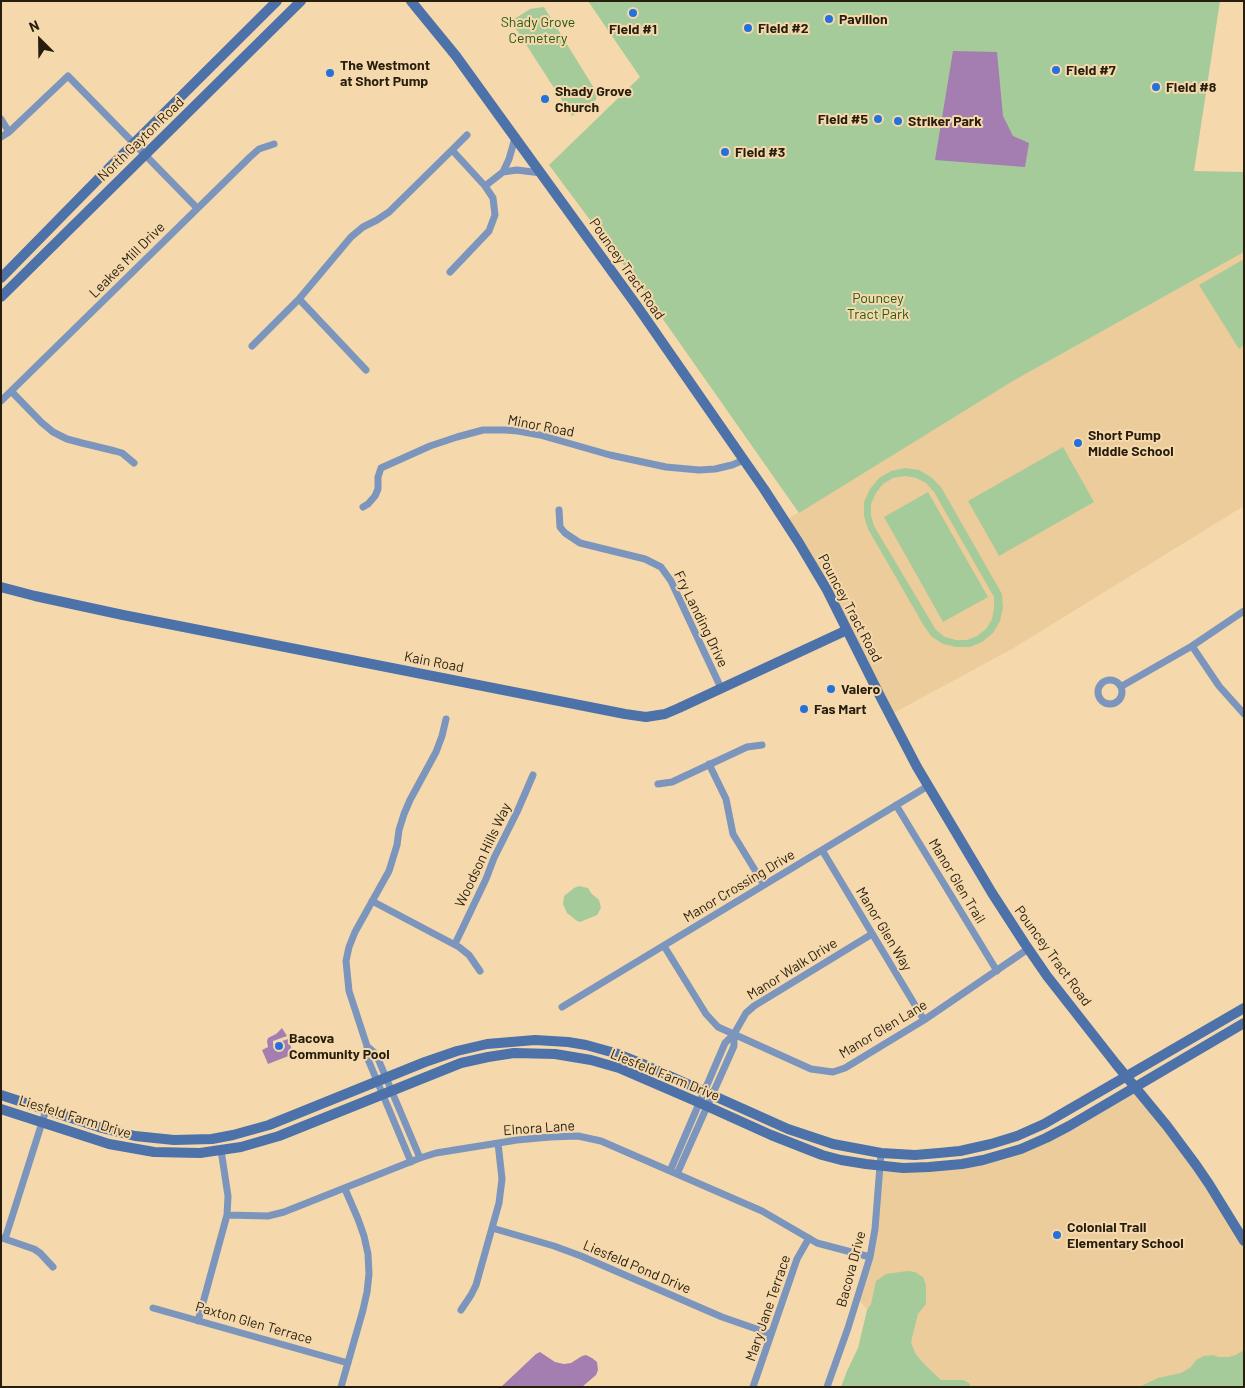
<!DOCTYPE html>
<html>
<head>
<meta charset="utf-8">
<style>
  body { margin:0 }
  #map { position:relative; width:1245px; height:1388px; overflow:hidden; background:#f5d9ad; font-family:Barlow,sans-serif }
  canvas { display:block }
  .frame { position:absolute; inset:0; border:2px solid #281e0d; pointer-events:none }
  .north { position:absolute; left:15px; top:15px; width:50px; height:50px; -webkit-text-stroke:4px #f5d9ad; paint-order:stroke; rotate:337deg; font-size:14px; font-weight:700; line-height:20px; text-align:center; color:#281e0d }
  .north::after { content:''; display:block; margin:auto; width:18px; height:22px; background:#281e0d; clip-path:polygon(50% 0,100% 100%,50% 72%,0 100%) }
</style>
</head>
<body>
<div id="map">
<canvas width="1245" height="1388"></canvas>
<div class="frame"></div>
<div class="north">N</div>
</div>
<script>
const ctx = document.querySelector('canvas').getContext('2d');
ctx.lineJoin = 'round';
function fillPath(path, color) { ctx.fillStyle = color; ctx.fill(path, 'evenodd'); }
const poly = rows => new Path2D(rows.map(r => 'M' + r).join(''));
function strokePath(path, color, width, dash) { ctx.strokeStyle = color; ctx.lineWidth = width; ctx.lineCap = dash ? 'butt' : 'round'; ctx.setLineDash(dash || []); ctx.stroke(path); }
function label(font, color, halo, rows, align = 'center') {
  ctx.font = font + ' Barlow,sans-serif'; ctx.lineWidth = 4; ctx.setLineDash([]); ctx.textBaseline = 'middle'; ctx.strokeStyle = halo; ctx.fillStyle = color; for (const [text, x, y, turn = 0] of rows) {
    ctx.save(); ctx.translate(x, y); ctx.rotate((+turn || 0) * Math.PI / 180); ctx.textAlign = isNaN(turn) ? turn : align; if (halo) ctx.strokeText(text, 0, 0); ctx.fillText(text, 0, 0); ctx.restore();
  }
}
const built = poly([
  [1244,252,1244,506,1012,649,890,715,788,519,1013,381],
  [1135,1087,1244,1241,1244,1362,1153,1387,950,1387,897,1344,857,1298,870,1257,880,1166,919,1168,1024,1148]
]);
const green = poly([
  [588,1,1220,1,1194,171,1244,172,1244,252,1013,381,799,513,646,295,549,165,640,77],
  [544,7,597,93,596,100,572,116,511,21,530,9],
  [1244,259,1244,345,1239,349,1199,285],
  [1063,447,1094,502,999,556,968,501],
  [905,468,919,470,931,477,941,487,1002,594,1003,608,1000,621,993,633,982,642,970,647,956,647,943,644,931,636,924,626,868,529,864,516,864,502,870,489,879,478,891,471],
  [905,476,916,478,926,483,934,492,994,597,994,608,992,619,986,629,977,636,967,640,956,640,945,637,936,630,874,526,871,515,871,504,876,493,883,484,893,478],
  [928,492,988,597,943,622,884,517],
  [579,886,588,888,591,893,599,900,601,908,597,915,580,922,577,921,567,913,563,904,564,896,574,888],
  [907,1271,915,1272,923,1277,926,1285,926,1304,918,1314,911,1342,915,1353,923,1363,941,1380,963,1380,969,1383,971,1387,841,1387,847,1371,858,1348,867,1310,871,1304,876,1281,886,1274],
  [1244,1350,1244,1387,1139,1387,1158,1378,1181,1373,1191,1367,1196,1360,1204,1356,1213,1355,1218,1357,1229,1357,1236,1355]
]);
const water = poly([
  [953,51,997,52,1003,116,1013,136,1029,143,1025,167,935,160],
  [282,1028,287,1036,273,1041,273,1044,274,1044,288,1039,294,1055,291,1056,291,1055,268,1064,262,1050,268,1047,267,1041,268,1038,276,1034],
  [540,1352,555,1362,564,1364,571,1363,582,1356,586,1355,592,1358,597,1362,598,1370,596,1375,582,1387,501,1387,536,1354]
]);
const street = poly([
  [1,119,9,132],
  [1,137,9,132,68,76,197,208],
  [452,150,467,135],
  [503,172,517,170,541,173],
  [450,272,489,231,495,215,493,198,485,186],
  [252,346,299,299],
  [366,370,299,299,351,237,363,227,377,220,389,212,452,150,485,186,503,172,509,159,515,138],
  [11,391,41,422,53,432,67,439,82,443,115,451,122,453,134,463],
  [1,401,250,157,259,149,274,144],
  [363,507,368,504,375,496,378,489,378,477,381,468,430,446,457,437,483,430,505,430,518,431,540,435,610,455,666,467,699,470,715,469,732,465,744,460],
  [559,510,560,527,565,533,580,543,645,559,661,567,671,581,721,688],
  [1192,646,1219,686,1244,714],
  '1098 692a12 12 0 1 1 24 0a12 12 0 1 1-24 0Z',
  [1122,686,1192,646,1244,611],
  [709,764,726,799,733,834,764,885],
  [658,784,672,782,747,747,762,745],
  [896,805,997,971],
  [822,850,924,1020],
  [372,901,459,947,469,955,480,971],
  [455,944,486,879,494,858,517,812,533,775],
  [664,946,706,1014,718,1027,811,1069,833,1072,845,1068,924,1020,1028,949],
  [562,1007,822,850,928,786],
  [367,1046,376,1054,420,1158],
  [411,1162,367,1057,367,1046,349,991,346,961,349,947,355,932,389,871,397,845,399,830,404,814,410,800,436,752,442,736,446,719],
  [670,1171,725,1043,734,1034,746,1013,754,1006,872,934],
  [677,1174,734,1046,734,1034],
  [227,1215,268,1216,284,1212,420,1158,436,1153,517,1140,550,1137,578,1136,601,1141,762,1211,817,1243,870,1257],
  [492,1228,554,1246,581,1256,722,1317,771,1334],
  [2,1238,34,1249,40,1253,53,1267],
  [5,1239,46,1110],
  [153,1308,348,1363],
  [461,1310,471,1295,476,1285,499,1203,502,1179,498,1143],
  [198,1321,227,1215,228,1196,221,1150],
  [341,1387,363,1310,367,1292,369,1274,368,1254,364,1236,358,1219,345,1189],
  [753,1387,797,1259,809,1238],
  [827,1387,848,1328,870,1257,875,1229,881,1153]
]);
const secondary = poly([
  [411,1,456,56,529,157,637,306,764,489,799,543,827,590,880,696,917,767,992,893,1025,944,1047,976,1116,1064,1167,1126,1196,1165,1209,1184,1244,1241],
  [1,278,111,166,277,1],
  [1,297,301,1],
  [1,587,35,596,123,615,625,714,646,717,665,714,679,708,847,630],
  [1,1095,102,1128,135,1136,174,1140,212,1139,233,1135,269,1125,425,1062,457,1051,487,1044,535,1040,568,1042,586,1045,615,1053,645,1065,788,1129,833,1144,881,1153,915,1155,939,1153,960,1151,991,1144,1017,1136,1044,1124,1244,1008],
  [1,1109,109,1144,154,1152,200,1153,241,1147,279,1136,461,1063,488,1057,514,1053,555,1054,591,1060,619,1068,700,1103,771,1135,822,1155,841,1160,866,1164,903,1168,929,1167,962,1164,983,1160,1021,1149,1046,1138,1069,1126,1244,1023]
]);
const markers = [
  [633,13,5,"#2571dc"],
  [829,19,5,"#2571dc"],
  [748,28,5,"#2571dc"],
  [1056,70,5,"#2571dc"],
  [330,73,5,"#2571dc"],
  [1156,87,5,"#2571dc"],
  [545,99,5,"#2571dc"],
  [878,119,5,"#2571dc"],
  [898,121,5,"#2571dc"],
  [725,152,5,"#2571dc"],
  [1078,443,5,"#2571dc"],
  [831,689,5,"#2571dc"],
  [804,709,5,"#2571dc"],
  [279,1046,5,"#2571dc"],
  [1057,1235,5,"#2571dc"]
];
const poiNames = [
  ["Pavilion",839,19],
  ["Field #2",758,28],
  ["Field #1",633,29,"center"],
  ["The Westmont",340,65],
  ["at Short Pump",340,81],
  ["Field #7",1066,70],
  ["Field #8",1166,87],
  ["Shady Grove",555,91],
  ["Church",555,107],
  ["Field #5",868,119,"right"],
  ["Striker Park",908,121],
  ["Field #3",735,152],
  ["Short Pump",1088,435],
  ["Middle School",1088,451],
  ["Valero",841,689],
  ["Fas Mart",814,709],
  ["Bacova",289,1038],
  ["Community Pool",289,1054],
  ["Colonial Trail",1067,1227],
  ["Elementary School",1067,1243]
];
const parkNames = [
  ["Shady Grove",538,22],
  ["Cemetery",538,38],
  ["Pouncey",878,298],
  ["Tract Park",878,314]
];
const streetNames = [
  ["North Gayton Road",141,139,-44],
  ["Leakes Mill Drive",127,260,-45],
  ["Pouncey Tract Road",627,269,55],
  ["Minor Road",541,426,11],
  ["Pouncey Tract Road",850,608,62],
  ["Fry Landing Drive",701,619,64],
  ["Kain Road",434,662,11],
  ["Woodson Hills Way",483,855,-65],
  ["Manor Glen Trail",957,881,59],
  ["Manor Crossing Drive",739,886,-31],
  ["Manor Glen Way",884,929,59],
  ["Pouncey Tract Road",1053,956,54],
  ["Manor Walk Drive",792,969,-32],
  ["Manor Glen Lane",883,1029,-31],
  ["Liesfeld Farm Drive",665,1075,22],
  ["Liesfeld Farm Drive",75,1117,17],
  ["Elnora Lane",539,1128,-4],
  ["Liesfeld Pond Drive",637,1267,23],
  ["Bacova Drive",851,1269,-75],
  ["Mary Jane Terrace",768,1308,-71],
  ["Paxton Glen Terrace",254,1323,16]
];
fillPath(built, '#edcc9b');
fillPath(green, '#a6cb9a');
fillPath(water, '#a47eb0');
strokePath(street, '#7c95bc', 7);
strokePath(secondary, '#4c72a9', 10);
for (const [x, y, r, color] of markers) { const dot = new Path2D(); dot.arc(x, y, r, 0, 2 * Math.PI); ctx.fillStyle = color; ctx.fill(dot); strokePath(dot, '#f5d9ad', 2); }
label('bold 14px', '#281e0d', '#f5d9ad', poiNames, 'left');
label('14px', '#275912', '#f5d9ad', parkNames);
label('14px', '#281e0d', '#f5d9ad', streetNames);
</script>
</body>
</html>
